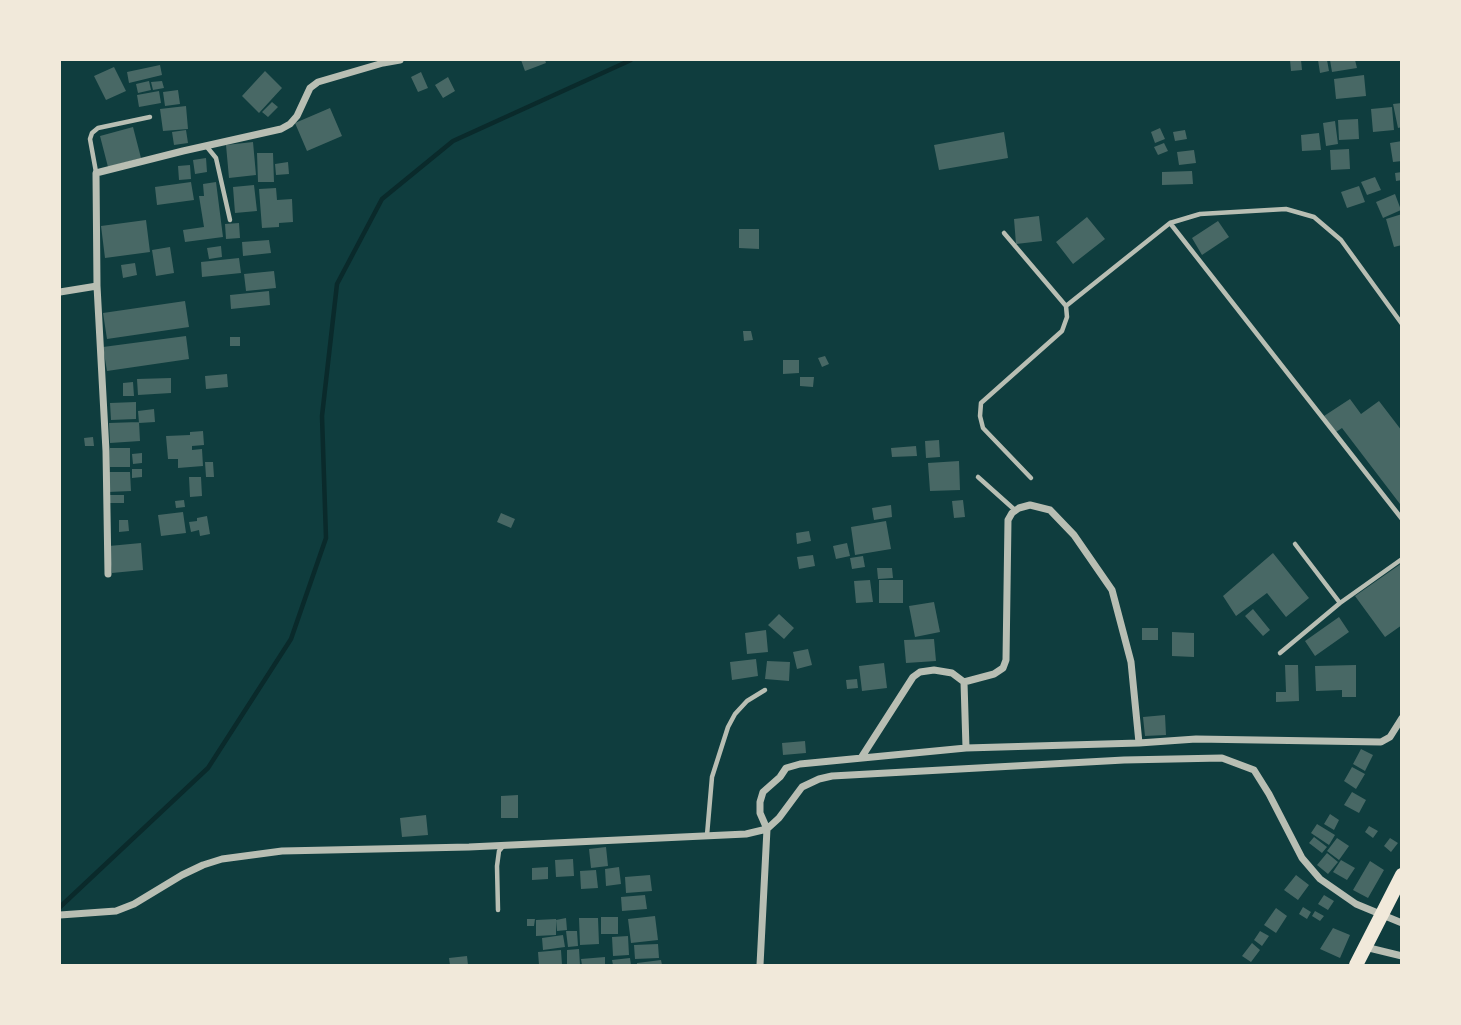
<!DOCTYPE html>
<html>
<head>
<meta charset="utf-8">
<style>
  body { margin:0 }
  #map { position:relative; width:1461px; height:1025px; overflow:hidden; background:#0f3d3e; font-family:"Open Sans",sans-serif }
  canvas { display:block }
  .frame { position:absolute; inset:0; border:61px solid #f1e9da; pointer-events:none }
</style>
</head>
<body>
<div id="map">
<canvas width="1461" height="1025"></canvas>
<div class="frame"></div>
</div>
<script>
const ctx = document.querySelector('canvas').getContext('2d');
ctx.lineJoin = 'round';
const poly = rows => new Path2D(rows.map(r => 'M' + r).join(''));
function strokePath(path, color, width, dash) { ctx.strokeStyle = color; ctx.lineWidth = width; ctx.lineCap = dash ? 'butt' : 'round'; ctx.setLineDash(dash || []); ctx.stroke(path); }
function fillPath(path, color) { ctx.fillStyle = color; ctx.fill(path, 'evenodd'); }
const stream = poly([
  [60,907,208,768,291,639,326,538,322,416,337,284,382,199,453,141,631,60]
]);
const building = poly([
  [521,60,545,60,546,63,525,71],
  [1290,60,1301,60,1302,70,1291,71],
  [1318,60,1327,60,1329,71,1320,73],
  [1330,60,1355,60,1357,68,1332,72],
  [160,65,162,75,129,83,127,72],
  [114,67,126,91,106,100,94,76],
  [265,71,282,88,259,113,242,96],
  [421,72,428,88,418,92,411,77],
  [1364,75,1366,96,1336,99,1334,79],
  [448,77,455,91,443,98,435,85],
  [149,81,151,90,138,93,136,84],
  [162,81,164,88,153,90,151,82],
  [178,90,180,104,165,106,163,92],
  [159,91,161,103,139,107,137,95],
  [272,102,278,107,268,117,262,112],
  [1402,103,1402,127,1398,128,1393,104],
  [186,106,188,129,163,131,160,109],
  [1392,107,1394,130,1373,132,1371,109],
  [330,108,342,136,307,151,295,123],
  [1358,119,1359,139,1339,140,1338,120],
  [1335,121,1338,144,1326,146,1323,123],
  [133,127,141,158,108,167,100,136],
  [1160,128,1165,139,1155,143,1151,132],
  [186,130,188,143,174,145,172,132],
  [1185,130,1187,139,1175,141,1173,132],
  [1004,132,1008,158,939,170,934,145],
  [1319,133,1321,150,1302,151,1301,135],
  [1402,141,1402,161,1393,162,1390,143],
  [253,142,256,175,229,178,226,145],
  [1164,143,1168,151,1158,155,1154,147],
  [1349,149,1350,169,1331,170,1330,150],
  [1194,150,1196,163,1179,165,1177,152],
  [257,153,273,153,274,182,258,182],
  [206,158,207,172,195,174,193,160],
  [288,162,289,174,276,175,275,164],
  [190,165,191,179,179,180,178,166],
  [1192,171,1193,184,1162,185,1162,172],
  [1402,172,1402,180,1396,181,1395,173],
  [1375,177,1381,190,1367,195,1361,182],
  [191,182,194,200,157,205,155,187],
  [216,182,223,237,185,242,183,230,204,227,199,196,204,196,203,184],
  [254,185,257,211,235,213,233,187],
  [1359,186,1365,202,1347,208,1341,192],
  [276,188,277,200,292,199,293,222,279,223,279,227,262,228,259,189],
  [1395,194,1401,210,1383,218,1376,202],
  [1402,214,1402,245,1394,247,1386,219],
  [1039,216,1042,241,1016,244,1014,219],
  [1087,217,1105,239,1073,264,1056,242],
  [146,220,150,252,105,258,101,226],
  [1218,221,1229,237,1202,255,1192,238],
  [239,223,240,238,226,239,225,224],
  [739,229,759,229,759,249,739,248],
  [269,240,271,253,243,256,242,242],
  [221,246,222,257,209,259,207,248],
  [170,247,174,273,156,276,152,250],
  [239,258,241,273,202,277,201,262],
  [135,263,137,275,123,278,121,265],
  [274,271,276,288,246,291,244,274],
  [269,291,270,305,231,309,230,295],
  [185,301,189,327,107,339,103,313],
  [743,331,751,331,753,340,744,341],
  [186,336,189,359,107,371,103,347],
  [230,337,240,337,240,346,230,346],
  [825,356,829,364,822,367,818,358],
  [783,360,799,360,799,373,783,374],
  [227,374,228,387,206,389,205,376],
  [800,377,814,377,813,387,800,386],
  [171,378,171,393,138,395,137,379],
  [133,382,134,396,123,396,123,383],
  [1350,399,1361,414,1379,401,1402,431,1402,503,1400,504,1342,428,1336,432,1324,416],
  [136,402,136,419,111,420,110,403],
  [154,409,155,422,139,423,138,411],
  [139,422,140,441,110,443,109,423],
  [203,431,204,445,192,446,192,450,202,449,203,466,178,468,178,459,168,459,166,436,190,435,190,432],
  [93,437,94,446,85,446,84,438],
  [939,440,940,457,926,458,925,441],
  [916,446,917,456,892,457,891,448],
  [110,448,130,448,130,467,110,467],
  [142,453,142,463,133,464,132,454],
  [959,461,960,490,930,491,928,463],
  [205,462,213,462,214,477,206,477],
  [132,469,142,469,142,477,132,478],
  [107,472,130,472,131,491,108,492],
  [189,477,201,477,202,496,190,497],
  [109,495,124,495,124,503,109,503],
  [184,500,185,507,176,508,175,501],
  [963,500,965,517,954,518,952,501],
  [891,505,892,517,874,520,872,508],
  [183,512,186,533,161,536,158,515],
  [501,513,515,519,511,528,497,522],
  [207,516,210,534,200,536,199,530,191,532,189,522,197,521,197,518],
  [119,520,128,520,129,531,119,532],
  [886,521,891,549,855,555,851,527],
  [809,531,811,541,797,544,796,533],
  [141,543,143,570,112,573,109,546],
  [847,543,850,556,836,559,833,546],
  [1273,553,1309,598,1286,617,1267,593,1236,616,1223,596],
  [813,555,815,566,799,569,797,557],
  [863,556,865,567,852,569,850,558],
  [1402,563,1402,625,1385,637,1355,596],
  [877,568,892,568,893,578,878,579],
  [870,580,873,602,856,603,854,581],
  [879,580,903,580,903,603,879,603],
  [934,602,940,632,915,637,909,606],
  [1253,609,1270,630,1263,636,1245,616],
  [779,614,794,628,784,639,768,625],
  [1339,617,1349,632,1315,656,1305,641],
  [1142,628,1158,628,1158,640,1142,640],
  [766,630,768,652,747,654,745,633],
  [1172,632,1194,633,1194,657,1172,656],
  [934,639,936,661,906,663,904,640],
  [808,649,812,665,797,669,793,652],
  [756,659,758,676,732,680,730,662],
  [767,661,790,662,789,681,765,679],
  [884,663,887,688,862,691,859,666],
  [1285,665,1298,665,1299,701,1276,702,1276,692,1286,692],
  [1356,665,1356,697,1342,697,1342,690,1316,691,1315,666],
  [857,679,858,688,847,689,846,680],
  [1165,715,1166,735,1145,736,1143,717],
  [805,741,806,753,783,755,782,743],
  [1361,749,1373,755,1365,771,1353,764],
  [1352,767,1365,774,1356,789,1344,781],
  [1352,792,1366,800,1359,813,1344,805],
  [518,795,518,818,501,818,501,796],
  [1330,814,1339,820,1334,830,1324,824],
  [426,815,428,835,402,837,400,818],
  [1317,824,1335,835,1329,845,1311,833],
  [1369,826,1378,831,1373,838,1365,832],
  [1314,837,1327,847,1322,853,1309,843],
  [1337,838,1349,846,1339,860,1327,851],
  [1390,838,1398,843,1391,852,1384,846],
  [606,847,608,866,591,868,589,849],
  [1327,853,1338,862,1328,874,1317,865],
  [573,859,574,876,556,877,555,860],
  [1341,860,1355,868,1347,880,1333,872],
  [1370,861,1384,870,1368,898,1353,890],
  [548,867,548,879,532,880,532,868],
  [619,867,621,884,606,886,605,869],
  [596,870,598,888,581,889,580,871],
  [650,875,652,891,626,893,625,877],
  [1296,875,1309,885,1298,900,1284,890],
  [645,895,647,909,622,911,621,897],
  [1324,895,1334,901,1328,910,1318,904],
  [1303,907,1311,912,1307,919,1299,914],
  [1276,908,1287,916,1276,933,1264,925],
  [1315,911,1324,916,1320,921,1312,916],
  [655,916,658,940,631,943,628,919],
  [601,917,618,917,618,934,601,934],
  [566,918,567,930,557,931,556,920],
  [579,918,598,918,599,944,580,945],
  [527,919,535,919,534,926,527,926],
  [556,919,556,935,536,936,536,920],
  [1333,928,1350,935,1340,958,1320,949],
  [566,931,577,931,578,946,568,947],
  [1260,931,1269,936,1262,946,1254,940],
  [563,935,565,947,543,950,542,938],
  [628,936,629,955,613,956,612,937],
  [1252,943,1260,950,1251,962,1242,956],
  [658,944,659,958,635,959,634,945],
  [579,949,580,965,567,965,567,950],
  [561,950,562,965,539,965,538,952],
  [467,956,468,965,450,965,449,958],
  [605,957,605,965,582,965,581,959],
  [630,958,631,965,613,965,612,960],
  [661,960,662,965,637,965,637,963]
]);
const service = poly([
  [207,147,216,158,230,220],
  [96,172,90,139,92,133,98,128,150,117],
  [1170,223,1402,519],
  [1004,233,1066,306,1067,317,1062,331,981,403,980,416,983,428,1031,478],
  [1066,306,1170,223,1200,214,1286,209,1314,217,1341,240,1402,324],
  [978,477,1016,511],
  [1295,544,1340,603,1402,559],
  [1280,653,1340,603],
  [707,835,712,777,728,727,735,714,747,701,765,690],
  [498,910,497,866,499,851,504,845]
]);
const minor = poly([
  [97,286,96,173,183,151,281,129,290,124,297,116,310,88,318,82,383,63,400,60],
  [60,292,97,286,106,451,108,574],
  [966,748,964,682,994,674,1003,668,1006,660,1008,520,1012,513,1019,508,1030,505,1050,510,1074,535,1112,590,1131,662,1139,743],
  [861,758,913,677,920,672,934,670,952,673,964,682],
  [60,915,116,911,134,904,182,875,203,865,222,859,282,851,469,847,746,834,767,829,779,818,802,787,819,779,832,776,1124,760,1222,758,1254,770,1269,794,1302,858,1320,879,1356,904,1402,923],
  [1365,947,1402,956],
  [760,965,767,829,760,813,760,802,763,792,780,777,786,768,800,764,966,748,1139,743,1196,739,1381,742,1390,737,1402,718]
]);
const trunk = poly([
  [1356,965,1402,875]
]);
strokePath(stream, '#0a2a2b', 4.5);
fillPath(building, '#486865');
strokePath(service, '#b8beb3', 4.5);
strokePath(minor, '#b8beb3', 7);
strokePath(trunk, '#f1e9da', 14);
</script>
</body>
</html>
